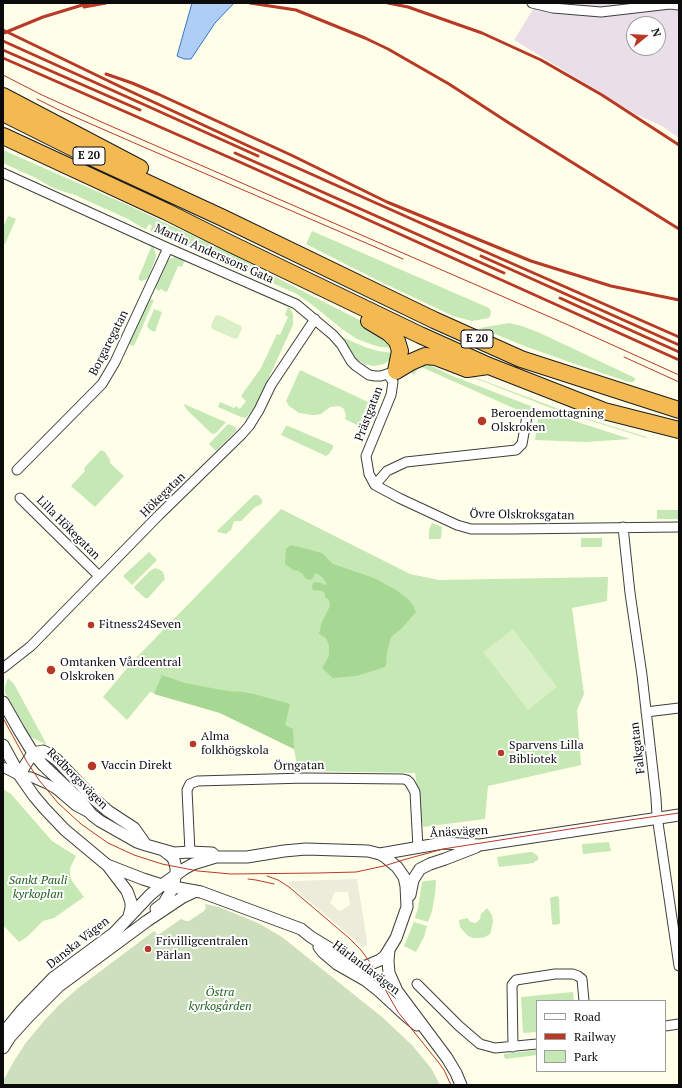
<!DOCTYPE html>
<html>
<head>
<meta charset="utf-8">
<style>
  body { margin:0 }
  #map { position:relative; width:682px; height:1088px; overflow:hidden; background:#ffffe9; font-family:"PT Serif",serif }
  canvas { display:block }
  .frame { position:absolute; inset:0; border:4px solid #0b0b0b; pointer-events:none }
  .legend { position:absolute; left:536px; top:1000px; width:130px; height:72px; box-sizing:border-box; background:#fff; border:1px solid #9d9d9d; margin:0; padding:5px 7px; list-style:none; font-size:12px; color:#0b0b0b }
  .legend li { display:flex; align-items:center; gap:8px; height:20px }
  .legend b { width:20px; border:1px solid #9d9d9d }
  .north { position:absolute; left:626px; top:16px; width:40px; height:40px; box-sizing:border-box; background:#fff; border:1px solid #9d9d9d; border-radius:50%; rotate:72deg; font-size:11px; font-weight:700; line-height:16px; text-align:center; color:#0b0b0b }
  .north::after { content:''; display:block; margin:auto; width:14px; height:18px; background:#b83925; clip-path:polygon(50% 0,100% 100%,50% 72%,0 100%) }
</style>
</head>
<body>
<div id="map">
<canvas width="682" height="1088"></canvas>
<div class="frame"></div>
<ul class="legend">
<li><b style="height:5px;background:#fff"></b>Road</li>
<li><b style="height:5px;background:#b83925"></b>Railway</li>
<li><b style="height:11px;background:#c5e8b4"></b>Park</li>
</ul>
<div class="north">N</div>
</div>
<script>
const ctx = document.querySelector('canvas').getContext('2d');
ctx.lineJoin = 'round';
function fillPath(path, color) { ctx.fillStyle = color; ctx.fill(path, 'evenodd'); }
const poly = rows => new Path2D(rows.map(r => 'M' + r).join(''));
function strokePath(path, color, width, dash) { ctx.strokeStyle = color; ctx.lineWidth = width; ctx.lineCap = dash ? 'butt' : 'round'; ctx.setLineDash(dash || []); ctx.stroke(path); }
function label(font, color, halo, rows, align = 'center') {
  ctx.font = font + ' "PT Serif",serif'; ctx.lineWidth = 4; ctx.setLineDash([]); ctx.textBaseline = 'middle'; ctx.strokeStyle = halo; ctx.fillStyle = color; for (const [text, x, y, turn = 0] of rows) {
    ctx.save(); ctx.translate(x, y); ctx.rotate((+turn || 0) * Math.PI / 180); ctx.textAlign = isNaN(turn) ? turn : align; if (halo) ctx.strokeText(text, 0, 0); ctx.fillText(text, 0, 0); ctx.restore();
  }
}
const industrial = poly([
  [537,3,679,3,679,138,662,126,637,115,514,40],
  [634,24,658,24,658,48,634,48]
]);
const green = poly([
  [3,150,121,202,234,255,271,275,377,329,393,348,380,347,373,345,357,339,342,329,310,303,295,293,165,236,153,233,150,230,152,226,149,224,146,229,141,227,128,219,75,195,56,189,44,183,36,178,3,163],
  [8,216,16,219,5,244,3,244,3,228],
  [312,231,489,308,491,312,490,317,488,318,478,320,472,321,453,316,377,280,306,244],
  [152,245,155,250,156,257,148,278,145,280,141,281,138,279],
  [174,257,183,258,279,301,290,308,293,314,293,325,258,401,252,411,246,418,241,417,218,407,220,402,234,408,236,406,240,409,246,401,241,396,261,368,277,334,280,335,288,317,285,315,288,307,185,260,182,267,178,266,167,292,164,291,161,289,158,291,155,287,155,285,167,260],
  [149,299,154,300,153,302,135,344,133,346,129,344],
  [154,309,162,312,155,332,150,330,147,326],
  [509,323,522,326,540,333,631,376,635,378,635,380,633,382,629,382,581,366,527,347,480,328],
  [342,337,365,347,378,351,393,353,390,360,384,364,374,366,364,364,355,358,352,355],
  [422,361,450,375,541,410,630,439,586,442,535,440,538,419,419,366,414,375,411,373,409,371,408,367,416,362],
  [441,365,479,379,575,415,647,437,646,438,643,437,588,420,551,408],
  [300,370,368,402,359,426,345,419,346,416,344,409,341,407,338,406,330,407,321,414,313,415,299,413,289,406,286,401],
  [184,404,223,421,226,422,216,433,212,434,187,410,184,405],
  [229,424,236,428,236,431,216,451,209,444,227,425],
  [286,426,288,426,333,445,333,448,329,454,326,456,281,435],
  [101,450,105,452,110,460,110,463,124,476,95,507,71,486,85,471,84,469,85,467],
  [254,495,258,495,262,500,262,503,260,505,255,507,241,521,234,521,231,530,226,534,218,532,217,531],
  [281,509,410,574,439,580,608,577,607,601,572,608,584,694,577,710,581,765,488,786,485,819,423,827,415,773,298,771,294,749,220,713,150,692,127,720,103,697,133,661],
  [657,510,679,510,679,519,657,519],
  [432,523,442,527,441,538,439,539,429,539,429,530],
  [581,538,602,538,602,547,581,547],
  [149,552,157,560,132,585,123,576],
  [155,568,160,570,163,572,165,579,148,598,145,598,134,588,135,586,150,571],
  [8,678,14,684,47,745,31,737,5,693,5,687],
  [3,789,11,794,52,841,76,856,70,868,70,876,72,881,84,897,54,918,43,921,27,937,19,942,3,925],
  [609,842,611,851,583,854,582,844],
  [530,852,532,852,538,856,538,860,534,862,534,863,499,867,497,857],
  [436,880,435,894,432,911,428,922,415,918,418,908,422,882,425,881],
  [557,896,559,898,560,923,559,924,553,925,552,923,550,898,553,897],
  [487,908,492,915,493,921,491,931,490,934,485,937,480,938,473,938,468,936,460,927,459,920,468,918,469,921,471,922,476,923,480,919,481,914],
  [414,922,427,926,424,937,416,952,404,946],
  [573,992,574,1001,537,1001,537,1032,523,1033,521,997],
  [537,1050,537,1055,506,1059,504,1057,504,1054]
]);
const forest = poly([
  [291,545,322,553,333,564,374,578,396,590,408,599,413,605,416,612,402,628,391,637,387,652,386,666,382,668,356,676,333,678,322,668,329,656,329,645,326,638,318,633,320,632,321,624,330,606,329,600,325,597,325,593,322,591,313,590,312,587,313,583,316,582,321,583,324,585,327,584,323,578,318,574,315,573,313,578,310,580,306,579,302,573,300,573,299,571,293,570,285,564,286,549],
  [162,675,185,683,227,691,243,692,254,694,290,704,285,725,293,729,294,749,220,713,154,694]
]);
const cemetery = poly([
  [205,904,219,907,258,923,282,937,382,1017,412,1045,431,1068,440,1085,3,1085,3,1081,14,1061,25,1044,43,1022,58,1006,78,988,154,931,158,935,181,919,186,921,189,921,204,911,206,908]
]);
const pitch = poly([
  [219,315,241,326,242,328,238,338,235,339,212,329,211,326,215,316],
  [513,629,557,687,528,710,483,652]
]);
const plaza = poly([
  [357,879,367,941,367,945,363,947,289,884,289,882,293,881],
  [335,892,348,892,350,905,340,911,338,910,330,903]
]);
const water = poly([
  [192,3,234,3,215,23,191,59,184,59,177,56,192,3]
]);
const minor = poly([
  [532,3,553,8,601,12,670,4,679,5],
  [3,173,168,248,296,304,333,335,341,344,351,361,356,366,369,375,375,376,381,376,396,371],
  [17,470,102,384,115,362,168,248],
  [375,485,399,498,457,525,471,529,512,529,679,527],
  [375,485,387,471,406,462,516,450,522,444,527,416],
  [375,485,369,474,366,456,391,395,393,382,388,374],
  [20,498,99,576],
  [623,527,630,593,642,675,656,798,657,816,679,966],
  [3,668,31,646,159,515,242,434,249,426,259,410,271,385,315,319],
  [646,712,679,708],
  [3,767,20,776,31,777,47,784,56,789,76,806,89,813],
  [190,852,187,790,190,784,197,781,306,778,403,779,407,780,410,783,415,792,418,848],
  [417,984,459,1026,480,1044,495,1048,537,1044],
  [665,1026,679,1024],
  [513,1047,512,985,516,980,555,974,573,974,578,976,582,979,584,1001]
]);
const tertiary = poly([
  [3,702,19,730,33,753,43,765,80,800,92,815,100,821,137,842,146,845,174,853,190,852,212,853,216,857],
  [3,745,20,776,34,796,45,809,65,830,107,865,143,879,162,885,201,892,301,929,311,937,334,951,352,966,358,967,366,966,380,960,385,956,396,938,407,907,406,886,404,877,397,867,385,857,380,854],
  [20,776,24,767,33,753,43,751,49,754,57,760,94,799,108,811,134,828,146,845],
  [108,866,127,891,131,902,131,908,129,916],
  [410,895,413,880,420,869,430,864,445,859,476,847],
  [156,909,164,903,171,891,173,887,176,873,176,868,174,860,171,856,163,850],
  [319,947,323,952,337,964,365,980,379,991,405,1015,417,1025],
  [389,950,388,961,389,973,397,991,447,1058,456,1073,461,1085],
  [3,1033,22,1010,53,978,114,933,150,895,162,885,184,869,193,864,216,857,247,857,284,851,306,849,368,851,380,854,443,843,480,845,679,815],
  [3,1048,10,1037,29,1016,59,986,147,921,183,897,196,891]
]);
const motorway = poly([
  [3,96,140,168],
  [3,113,91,157,223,218,434,320,521,359,679,410],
  [3,136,167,212,229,243,420,335,489,366,604,411,679,430],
  [369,321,389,333,397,341,400,351,396,371],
  [396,371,411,362,425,356,436,357,467,369,488,366]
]);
const tram = poly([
  [3,75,42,95,106,124,566,324,679,375],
  [37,99,59,110,139,145,403,259],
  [624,357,679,382],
  [3,718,27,762,39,780,58,803,81,824,108,843,134,855,162,864,198,871,231,874,318,873,356,872,384,866,403,860,443,849,602,824,679,813],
  [267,876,278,880,289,887,349,938,361,950,369,961,398,1012,439,1063,444,1070,451,1085],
  [248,879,256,880,274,884]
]);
const rail = poly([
  [250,3,296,10,365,38,388,49,449,84,509,123,679,229],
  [388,3,408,7,482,33,541,60,602,95,679,145],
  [84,7,106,3],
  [3,30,121,87,255,149,470,245,679,337],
  [4,33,43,17,89,3],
  [3,41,258,156],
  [3,50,140,110],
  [3,58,242,163,679,360],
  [106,74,132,83,158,94,291,155,387,202,531,261,611,286,679,300],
  [235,153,504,273],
  [481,256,679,345],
  [560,298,608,320,679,352]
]);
const markers = [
  [482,421,5,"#b83925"],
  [91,625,4,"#b83925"],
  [51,670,5,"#b83925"],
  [193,744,4,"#b83925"],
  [501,753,4,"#b83925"],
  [92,766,5,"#b83925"],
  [148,949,4,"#b83925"]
];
const shields = [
  [89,156,32],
  [477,339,32]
];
const shieldNames = [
  ["E 20",89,156],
  ["E 20",477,339]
];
const streetNames = [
  ["Martin Anderssons Gata",214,254,24],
  ["Borgaregatan",109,343,-63],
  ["Prästgatan",369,414,-69],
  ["Hökegatan",163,495,-45],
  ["Övre Olskroksgatan",522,515,1],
  ["Lilla Hökegatan",68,528,45],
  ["Falkgatan",638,748,-97],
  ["Örngatan",299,766,-1],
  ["Redbergsvägen",77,779,45],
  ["Ånäsvägen",459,832,-3],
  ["Danska Vägen",78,943,-38],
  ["Härlandavägen",366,968,37]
];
const poiNames = [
  ["Beroendemottagning",491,414],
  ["Olskroken",491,428],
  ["Fitness24Seven",99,625],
  ["Omtanken Vårdcentral",60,663],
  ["Olskroken",60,677],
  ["Alma",201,737],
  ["folkhögskola",201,751],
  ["Sparvens Lilla",509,746],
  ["Bibliotek",509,760],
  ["Vaccin Direkt",101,766],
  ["Frivilligcentralen",156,942],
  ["Pärlan",156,956]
];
const parkNames = [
  ["Sankt Pauli",38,881],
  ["kyrkoplan",38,895],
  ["Östra",220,993],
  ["kyrkogården",220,1007]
];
fillPath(industrial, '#eadee9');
fillPath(green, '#c5e8b4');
fillPath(forest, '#a6d893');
fillPath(cemetery, '#cddfbc');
fillPath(pitch, '#d9efc5');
fillPath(plaza, '#edebda');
fillPath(water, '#aecef5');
strokePath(water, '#3675cb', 1);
strokePath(minor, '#3e3e3e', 11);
strokePath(tertiary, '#3e3e3e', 13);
strokePath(motorway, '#1c1c1c', 18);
strokePath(minor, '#fff', 9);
strokePath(tertiary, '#fff', 11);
strokePath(motorway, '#f3b952', 16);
strokePath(tram, '#b83925', 1);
strokePath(rail, '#b83925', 3);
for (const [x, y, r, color] of markers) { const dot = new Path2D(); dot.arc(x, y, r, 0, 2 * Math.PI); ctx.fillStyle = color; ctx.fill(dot); strokePath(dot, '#fff', 1.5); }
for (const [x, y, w] of shields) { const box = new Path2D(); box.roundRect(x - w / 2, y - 9, w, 18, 3); ctx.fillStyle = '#fff'; ctx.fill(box); strokePath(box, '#0b0b0b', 1); }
label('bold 11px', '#0b0b0b', null, shieldNames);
label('12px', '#0b0b0b', '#fff', streetNames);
label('12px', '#0b0b0b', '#fff', poiNames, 'left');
label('italic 12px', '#1e611d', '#fff', parkNames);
</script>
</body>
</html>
